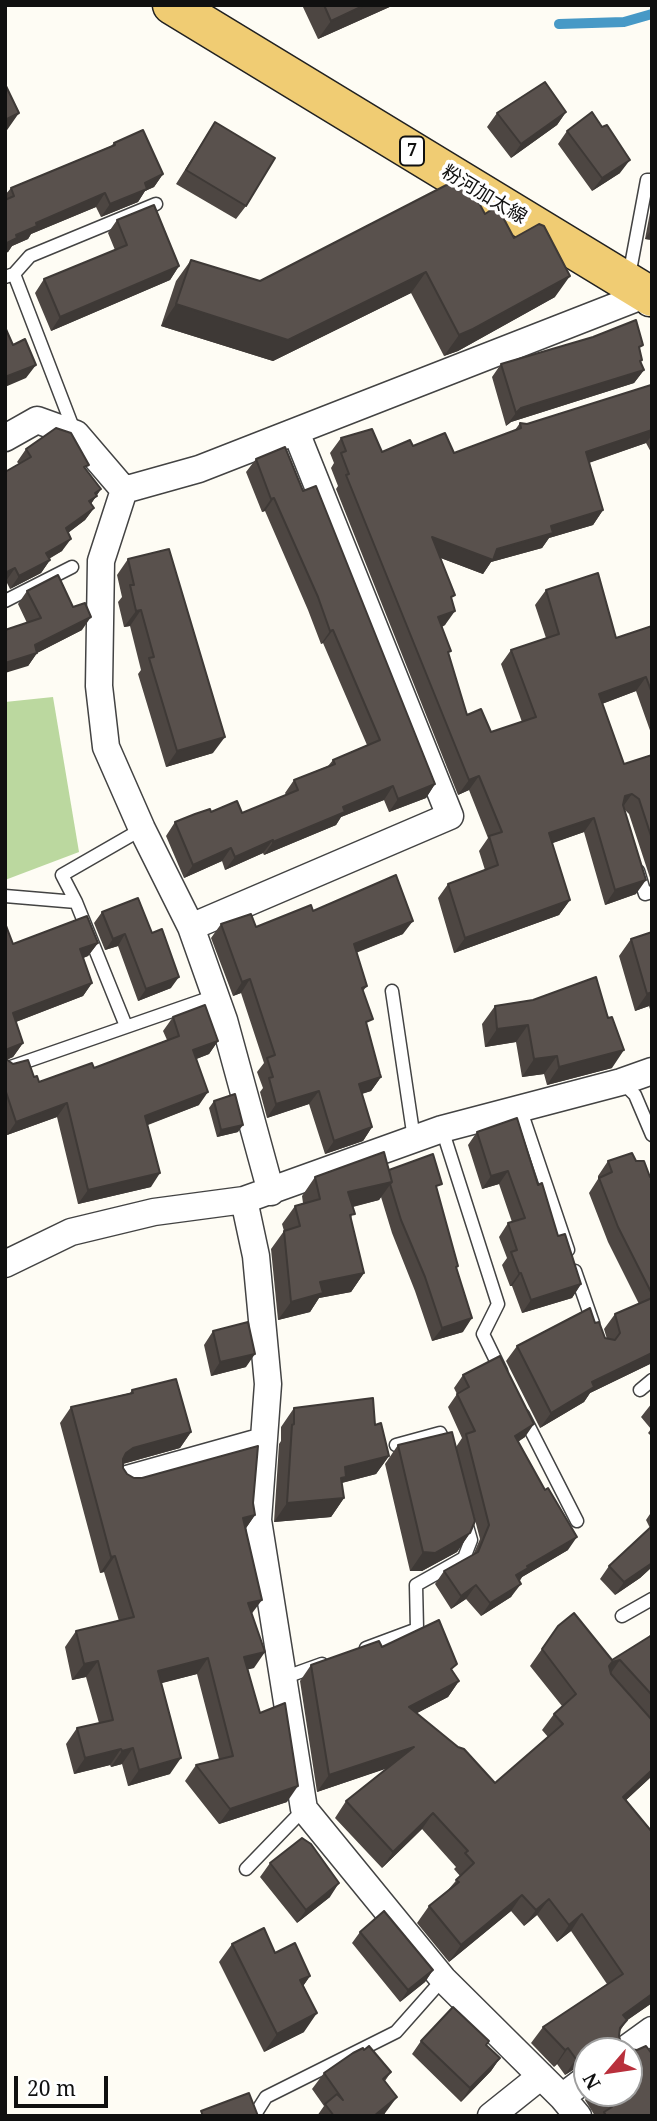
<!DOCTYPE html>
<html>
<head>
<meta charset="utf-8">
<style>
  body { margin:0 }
  #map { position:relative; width:657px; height:2121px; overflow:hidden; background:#fefcf4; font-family:"Noto Serif",serif }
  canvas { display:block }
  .frame { position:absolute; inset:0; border:7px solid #101010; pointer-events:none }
  .north { position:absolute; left:573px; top:2037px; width:70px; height:70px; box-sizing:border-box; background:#fff; border:2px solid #9f9f9f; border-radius:50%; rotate:241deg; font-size:19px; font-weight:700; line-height:28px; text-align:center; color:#101010 }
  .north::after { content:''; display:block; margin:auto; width:24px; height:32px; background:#b9303c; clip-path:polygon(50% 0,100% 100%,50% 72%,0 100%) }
  .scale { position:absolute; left:14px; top:2076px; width:94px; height:32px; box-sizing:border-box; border:4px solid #101010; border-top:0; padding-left:9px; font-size:21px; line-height:24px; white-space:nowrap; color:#101010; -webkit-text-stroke:5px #fff; paint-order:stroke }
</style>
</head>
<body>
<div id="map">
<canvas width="657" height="2121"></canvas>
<div class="frame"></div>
<div class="north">N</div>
<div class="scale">20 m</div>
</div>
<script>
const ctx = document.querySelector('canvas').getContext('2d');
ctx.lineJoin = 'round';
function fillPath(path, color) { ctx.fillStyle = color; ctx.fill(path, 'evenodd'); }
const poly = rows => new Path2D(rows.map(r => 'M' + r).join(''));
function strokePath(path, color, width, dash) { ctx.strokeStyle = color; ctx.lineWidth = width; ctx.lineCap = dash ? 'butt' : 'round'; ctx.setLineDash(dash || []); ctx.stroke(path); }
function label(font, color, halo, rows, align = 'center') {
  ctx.font = font + ' "Noto Serif","Noto Sans JP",serif'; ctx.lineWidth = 7; ctx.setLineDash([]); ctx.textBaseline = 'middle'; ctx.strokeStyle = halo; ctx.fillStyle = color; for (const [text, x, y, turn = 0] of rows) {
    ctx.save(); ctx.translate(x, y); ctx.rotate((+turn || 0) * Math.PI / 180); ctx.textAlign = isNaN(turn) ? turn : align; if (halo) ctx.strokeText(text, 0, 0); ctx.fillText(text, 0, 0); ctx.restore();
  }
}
const forest = poly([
  [53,697,79,852,5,880,5,702]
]);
const stream = poly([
  [559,24,624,22,652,14]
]);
const service = poly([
  [14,274,30,256,156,204],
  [629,276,647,180,652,180],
  [5,277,14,274,75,433],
  [5,601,72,567],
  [638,871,645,894,652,892],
  [5,896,76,902,126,1026],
  [76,902,62,875,142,829],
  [392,991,414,1139],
  [5,1069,215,996],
  [622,1082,635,1095,652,1135],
  [520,1108,568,1250],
  [442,1129,498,1304,483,1334,501,1371],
  [575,1271,593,1323],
  [640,1390,652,1380],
  [523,1415,577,1521],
  [396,1445,440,1433,449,1450],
  [622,1616,652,1599],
  [366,1648,417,1629,416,1585,464,1558,471,1540,465,1519],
  [283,1678,322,1664],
  [246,1869,304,1809],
  [254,2116,266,2097,396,2032,443,1979]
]);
const minor = poly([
  [5,438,37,420,76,434,124,490],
  [124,490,101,561,99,686,106,747,142,829,191,927,224,1020,271,1192],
  [124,490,199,469,647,294,649,303],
  [191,927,450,816,296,432],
  [244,1200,256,1256,268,1384,258,1520,304,1809,443,1979,562,2097,578,2116],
  [5,1264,71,1232,154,1212,244,1200,442,1129,621,1082,652,1071],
  [127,1479,263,1441],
  [623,2051,652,2030],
  [562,2097,587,2078],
  [491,2116,541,2076]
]);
const primary = poly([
  [172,5,652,297]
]);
const wall = poly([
  [302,5,394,5,318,39],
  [566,112,557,125,511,158,487,127,497,113],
  [215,122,246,206,236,219,176,184],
  [567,131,620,173,592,191,558,144],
  [114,143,163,174,154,187,145,191,138,202,101,217,96,207,31,234,28,239,12,246,8,252,5,253,5,195,11,188,111,146],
  [652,202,652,240,645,239],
  [485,214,514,238,555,297,458,351,444,356,411,293,273,361,161,326,176,281,191,260,260,281],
  [117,220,179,266,170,280,51,331,35,293,44,279,115,250,108,233],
  [640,350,641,362,644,370,634,383,511,422,506,426,492,377,501,364],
  [652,388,652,454,646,443,589,463,603,510,593,525,549,538,542,548,491,562,483,574,441,558,452,599,445,625,442,627,449,655,467,715,491,732,522,722,501,664,511,650,546,638,535,605,546,590,616,638,652,626,652,736,636,691,602,704,624,764,652,756,652,884,629,814,625,810,636,894,605,905,584,832,552,843,570,900,559,915,454,953,438,898,448,884,485,870,479,851,488,838,469,790,458,795,336,489,338,486,331,468,334,463,330,453,341,438,382,452,413,446,454,453,515,430,520,423,527,424],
  [26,449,86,469,101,489,91,504,94,508,85,520,68,533,62,551,49,559,50,560,41,573,10,589,6,581,5,581,5,472,19,464,17,462],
  [256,459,303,491,435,784,426,798,389,812,384,800,341,817,336,825,264,855,263,853,225,870,222,861,184,878,166,836,175,822,211,812,242,813,286,795,285,793,294,780,328,766,333,760,367,745,323,643,321,644,308,610,265,511,262,512,246,472],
  [128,559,213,753,166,767,138,674,141,670,130,626,124,627,118,602,122,597,117,575],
  [27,591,82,630,37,653,28,666,27,623,18,604],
  [313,911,403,934,356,953,367,986,363,991,367,1027,381,1077,371,1091,362,1094,372,1127,363,1141,325,1154,309,1104,267,1118,260,1092,263,1088,257,1072,264,1063,241,993,233,996,211,938,221,924,256,927],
  [102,912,152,933,171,988,138,1001,118,946,105,950,94,923],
  [5,923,13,944,98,943,88,956,83,958,92,983,83,996,16,1022,23,1043,13,1057,7,1060,39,1082,94,1068,167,1040,163,1031,173,1017,218,1041,209,1054,196,1059,199,1105,148,1125,151,1187,78,1204,57,1117,7,1135,5,1130],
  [652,932,652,1016,649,1006,635,1011,619,956,631,939],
  [495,1006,612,1068,547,1085,544,1074,522,1077,516,1042,485,1047,482,1024],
  [214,1101,238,1132,217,1137,209,1108],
  [477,1132,538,1185,558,1236,581,1284,572,1298,522,1313,512,1286,510,1286,502,1265,507,1258,499,1237,508,1223,512,1222,499,1184,482,1189,468,1145],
  [608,1161,636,1161,650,1177,652,1177,652,1362,650,1364,590,1393,584,1402,540,1428,506,1361,517,1346,595,1323,605,1338,607,1339,604,1329,615,1314,639,1304,608,1242,589,1193,598,1179,598,1176],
  [389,1170,437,1191,456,1269,463,1332,432,1341,415,1291,392,1233,381,1197,379,1200,353,1207,351,1220,364,1273,351,1292,319,1298,310,1312,278,1320,271,1249,284,1231,282,1224,295,1206,303,1203,302,1196,315,1177],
  [213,1331,246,1367,211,1376,204,1345],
  [463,1375,525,1437,518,1442,568,1550,522,1577,511,1597,481,1616,466,1599,451,1609,435,1584,444,1571,473,1555,480,1539,456,1447,462,1438,448,1407,457,1394,454,1388],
  [132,1390,191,1432,180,1448,123,1464,123,1468,127,1474,134,1478,253,1503,255,1515,246,1528,252,1614,254,1668,247,1669,287,1802,219,1824,185,1781,196,1765,219,1759,197,1674,161,1683,170,1774,128,1786,122,1764,111,1767,110,1765,74,1774,66,1744,77,1728,99,1723,86,1677,72,1680,65,1647,76,1631,119,1621,104,1572,100,1573,60,1423,71,1407,130,1393],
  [652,1403,652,1437,648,1433,651,1429,641,1417],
  [294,1408,375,1425,389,1456,376,1474,342,1483,344,1498,331,1517,274,1522,279,1444,281,1441,281,1427],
  [398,1445,470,1533,457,1552,422,1571,410,1571,385,1464],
  [652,1511,652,1567,640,1578,615,1595,600,1579,609,1566,650,1528,646,1520],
  [558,1626,612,1660,648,1638,652,1632,652,1776,625,1801,652,1832,652,2003,627,2020,620,2031,619,2036,621,2043,629,2049,652,2116,595,2116,585,2100,589,2093,629,2093,629,2051,587,2051,587,2063,584,2063,565,2075,557,2064,554,2067,531,2043,543,2027,607,1984,571,1931,557,1942,537,1915,524,1926,511,1911,449,1962,417,1923,429,1906,448,1890,460,1876,454,1869,456,1867,422,1829,382,1868,335,1818,346,1801,387,1768,317,1792,300,1681,311,1665,382,1647,452,1671,459,1681,448,1697,417,1713,495,1783,548,1737,542,1730,554,1714,562,1706,530,1666],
  [270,1863,330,1897,297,1923,260,1877],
  [360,1932,433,1970,425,1982,400,2002,352,1943],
  [232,1944,275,1953,310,1976,303,1986,304,2032,264,2052,219,1962],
  [421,2041,489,2041,486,2046,500,2058,491,2071,461,2102,412,2054],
  [391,2072,385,2081,385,2113,383,2116,317,2116,324,2106,312,2089,324,2073]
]);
const shadedWall = poly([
  [365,5,394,5,318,39,331,21],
  [566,112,557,125,511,158,521,144],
  [19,113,5,133,5,120],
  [630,160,620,173,592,191,602,178],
  [163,174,154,187,145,191,138,202,101,217,110,204],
  [105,193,96,207,31,234,28,239,12,246,8,252,5,253,5,244,16,235,36,223],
  [652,229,652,240,645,239],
  [179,266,170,280,51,331,60,317],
  [426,272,411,293,273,361,161,326,176,304],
  [570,276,555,297,458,351,444,356,459,335],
  [642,360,633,373,644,370,634,383,511,422,506,426,516,413,521,408],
  [36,365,26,378,5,387,5,377],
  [652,430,652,435,646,443,576,467,586,452],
  [101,489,88,508,81,513,95,493],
  [274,498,265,511,262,512,271,499],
  [94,508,85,520,57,541,66,528],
  [603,510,593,525,549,538,542,548,491,562,483,574,422,551,432,537,497,549,551,526],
  [71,539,62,551,37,565,46,553],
  [50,560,41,573,10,589,19,576],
  [15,568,6,581,5,581,5,573],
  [141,610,130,626,124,627,136,611],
  [455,611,445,625,428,632,438,617],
  [91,617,82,630,35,654,37,653,28,666,5,673,5,663,35,645],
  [333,630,323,643,321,644,330,631],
  [646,677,636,691,588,709,599,694],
  [225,737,213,753,166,767,177,751],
  [479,776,469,790,458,795,469,780],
  [435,784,426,798,389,812,398,799],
  [393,786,384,800,341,817,336,825,264,855,273,842,343,807],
  [632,794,622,808,625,796],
  [594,818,584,832,539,848,549,833],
  [273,840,263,853,225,870,235,857],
  [231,848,222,861,184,878,193,865],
  [646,880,636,894,605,905,615,890],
  [570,900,559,915,454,953,465,938],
  [413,921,403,934,344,957,354,944],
  [125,934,118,946,105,950,113,939],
  [98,943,88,956,71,963,80,949],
  [179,977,171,988,138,1001,146,989],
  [250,979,241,993,233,996,242,982],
  [92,983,83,996,5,1026,13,1013],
  [652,992,652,1002,649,1006,635,1011,647,994],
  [528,1025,516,1042,485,1047,497,1029],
  [218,1041,209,1054,184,1064,193,1050],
  [23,1043,13,1057,5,1060,8,1049],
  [624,1050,612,1068,547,1085,559,1067],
  [557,1056,544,1074,522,1077,534,1059],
  [381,1077,371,1091,350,1097,359,1084],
  [319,1091,309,1104,267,1118,276,1104],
  [208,1092,199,1105,136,1129,145,1116],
  [67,1103,57,1117,7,1135,16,1122],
  [243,1125,238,1132,217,1137,221,1130],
  [372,1127,363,1141,325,1154,334,1141],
  [508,1171,499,1184,482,1189,491,1176],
  [160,1173,151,1187,78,1204,88,1190],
  [392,1182,379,1200,335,1211,348,1192],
  [364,1273,351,1292,319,1298,310,1312,278,1320,291,1302,320,1282],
  [519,1273,521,1273,512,1286,510,1286],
  [581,1284,572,1298,522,1313,531,1300],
  [472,1318,463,1332,432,1341,442,1328],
  [652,1353,652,1362,650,1364,590,1393,584,1402,540,1428,551,1413,592,1382],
  [255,1354,246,1367,211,1376,220,1362],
  [534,1424,525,1437,505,1449,515,1436],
  [191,1432,180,1448,122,1464,115,1469,126,1453,133,1448],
  [389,1456,376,1474,341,1483,333,1495,345,1467],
  [344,1498,331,1517,274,1522,287,1503],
  [255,1515,244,1531,243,1518],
  [470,1533,457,1552,422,1571,410,1571,423,1552],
  [577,1537,568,1550,522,1577,519,1581,516,1575,527,1566],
  [115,1556,104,1572,100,1573,111,1557],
  [652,1563,652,1567,640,1578,615,1595,624,1582],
  [521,1584,511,1597,481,1616,490,1603],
  [476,1585,466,1599,451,1609,461,1596],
  [262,1600,250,1616,248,1603],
  [265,1652,254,1668,233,1673,244,1657],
  [208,1658,197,1674,147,1687,158,1671],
  [620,1660,608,1677,601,1678,612,1662],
  [98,1661,86,1677,72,1680,84,1664],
  [459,1681,448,1697,398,1723,409,1707],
  [414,1747,403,1763,317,1792,329,1775],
  [133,1748,122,1764,111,1767,122,1751],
  [121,1749,110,1765,74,1774,85,1758],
  [181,1758,170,1774,128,1786,139,1770],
  [652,1770,652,1776,611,1814,623,1797],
  [298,1786,287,1802,219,1824,230,1809],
  [433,1813,422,1829,382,1868,393,1852],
  [339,1883,330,1897,297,1923,306,1910],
  [522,1895,511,1911,449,1962,461,1945],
  [549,1899,537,1915,524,1926,536,1910],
  [582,1914,571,1931,557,1942,569,1925],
  [433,1970,425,1982,400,2002,408,1990],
  [310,1976,297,1995,300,1980],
  [652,1994,652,2003,612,2031,623,2015],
  [317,2013,304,2032,264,2052,277,2034],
  [596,2046,605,2047,603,2051,588,2051],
  [568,2048,557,2064,554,2067,565,2050],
  [587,2052,587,2063,584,2063,565,2075,576,2059],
  [500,2058,491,2071,461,2102,470,2088],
  [397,2097,383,2116,374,2116]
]);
const building = poly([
  [324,5,365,5,331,21,324,5],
  [545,82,566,112,521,144,497,113,545,82],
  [5,84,19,113,5,120,5,84],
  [592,112,602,127,607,125,630,160,602,178,567,131,592,112],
  [215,122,275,158,246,206,186,170,215,122],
  [143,130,163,174,145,183,147,189,110,204,105,193,36,223,37,226,16,235,17,238,5,244,5,200,14,196,11,188,115,145,114,143,143,130],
  [462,177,466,179,485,214,497,206,514,238,539,224,544,226,570,276,473,329,459,335,426,272,288,340,176,304,191,260,260,281,462,177],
  [154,205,179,266,60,317,44,279,127,245,117,220,154,205],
  [636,320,643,345,639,347,642,360,640,361,644,370,521,408,516,413,501,364,593,337,636,320],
  [5,327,13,345,25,339,36,365,5,377,5,327],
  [651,385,652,388,652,430,586,452,603,510,551,526,553,533,497,549,493,560,432,537,455,595,451,597,455,611,438,617,451,651,448,652,467,715,481,709,491,732,536,717,511,650,559,634,546,590,598,573,616,638,652,626,652,693,646,677,599,694,624,764,652,755,652,839,639,799,632,794,625,796,623,805,646,880,615,890,594,818,549,833,570,900,465,938,448,884,498,865,489,836,502,832,479,776,469,780,346,475,349,474,341,453,346,451,341,438,372,429,382,452,410,440,413,446,445,433,454,453,521,428,520,423,527,424,651,385],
  [56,428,71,433,89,465,84,467,101,489,95,493,97,496,89,501,94,508,66,528,71,539,46,553,50,560,19,576,15,568,5,573,5,472,31,457,26,449,56,428],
  [285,447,303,491,316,486,435,784,398,799,393,786,343,807,345,812,273,842,273,840,235,857,231,848,193,865,175,822,195,814,210,809,211,812,237,801,242,813,298,790,294,780,335,764,333,760,380,740,333,630,330,631,318,597,274,498,271,499,256,459,285,447],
  [169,549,225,737,177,751,149,658,154,657,141,610,136,611,130,585,134,585,128,559,169,549],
  [58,575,73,607,85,603,91,617,35,645,37,653,5,663,5,630,41,618,27,591,58,575],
  [396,875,413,921,354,944,367,986,362,988,373,1019,366,1022,380,1074,381,1077,359,1084,372,1127,334,1141,319,1091,276,1104,269,1078,273,1077,267,1058,275,1055,250,979,242,982,221,924,251,914,256,927,311,905,313,911,396,875],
  [138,898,152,933,162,929,179,977,146,989,125,934,113,939,102,912,138,898],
  [87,916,98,943,80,949,92,983,13,1013,23,1043,8,1049,6,1059,13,1064,28,1060,34,1077,37,1076,39,1082,92,1063,94,1068,179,1036,173,1017,205,1005,218,1041,193,1050,208,1092,145,1116,160,1173,88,1190,67,1103,16,1122,5,1089,5,923,13,944,87,916],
  [652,932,652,992,647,994,631,939,652,932],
  [596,977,608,1018,612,1017,624,1050,559,1067,557,1056,534,1059,528,1025,497,1029,495,1006,533,1000,596,977],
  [235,1094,243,1125,221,1130,214,1101,235,1094],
  [517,1118,538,1185,542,1183,558,1236,565,1234,581,1284,531,1300,521,1273,519,1273,511,1252,517,1250,508,1223,525,1218,508,1171,491,1176,477,1132,517,1118],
  [384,1152,392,1182,348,1192,355,1214,350,1215,364,1273,320,1282,323,1293,291,1302,284,1231,300,1226,295,1206,320,1199,315,1177,384,1152],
  [632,1153,636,1161,644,1161,650,1177,652,1177,652,1294,618,1227,599,1178,612,1172,608,1161,632,1153],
  [433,1154,442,1184,436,1186,458,1266,456,1267,472,1318,442,1328,425,1277,401,1220,390,1184,392,1182,389,1170,433,1154],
  [652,1298,652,1353,592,1382,594,1387,551,1413,517,1346,590,1308,595,1323,599,1322,605,1338,615,1340,620,1333,615,1314,652,1298],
  [248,1322,255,1354,220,1362,213,1331,248,1322],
  [500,1356,534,1424,515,1436,545,1490,548,1488,577,1537,527,1566,528,1568,516,1575,521,1584,490,1603,476,1585,461,1596,444,1571,478,1552,489,1525,466,1434,475,1431,457,1394,469,1387,463,1375,500,1356],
  [176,1379,191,1432,133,1448,126,1453,123,1459,123,1468,127,1474,134,1478,142,1478,258,1446,253,1503,255,1515,243,1518,262,1600,248,1603,265,1652,244,1657,260,1713,285,1703,298,1786,230,1809,196,1765,233,1756,208,1658,158,1671,181,1758,139,1770,133,1748,122,1751,121,1749,85,1758,77,1728,113,1720,98,1661,84,1664,76,1631,134,1617,115,1556,111,1557,71,1407,133,1393,132,1390,176,1379],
  [373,1398,375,1425,381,1423,389,1456,345,1467,346,1477,341,1478,344,1498,287,1503,292,1425,294,1424,294,1408,373,1398],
  [452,1432,475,1521,470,1533,435,1553,423,1552,398,1445,452,1432],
  [652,1526,652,1563,624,1582,609,1566,652,1526],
  [574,1613,612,1660,652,1635,652,1695,620,1660,612,1662,609,1666,611,1674,652,1720,652,1770,623,1797,652,1832,652,1994,623,2015,627,2020,620,2028,619,2036,621,2043,629,2049,637,2050,646,2046,652,2054,652,2116,606,2116,604,2112,612,2107,603,2093,629,2093,629,2051,609,2051,605,2047,596,2046,576,2059,568,2048,565,2050,543,2027,623,1974,582,1914,569,1925,549,1899,536,1910,522,1895,461,1945,429,1906,459,1882,456,1880,474,1863,465,1853,468,1851,433,1813,393,1852,346,1801,414,1747,329,1775,311,1665,379,1641,382,1647,439,1620,457,1664,451,1669,459,1681,409,1707,458,1747,464,1749,495,1783,563,1724,554,1714,576,1694,542,1649,558,1626,574,1613],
  [302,1838,311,1844,339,1883,306,1910,270,1863,302,1838],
  [384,1911,433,1970,408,1990,360,1932,384,1911],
  [264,1928,275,1953,295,1943,310,1976,300,1980,317,2013,277,2034,232,1944,264,1928],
  [453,2007,489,2041,486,2045,500,2058,470,2088,421,2041,453,2007],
  [369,2046,391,2072,383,2079,397,2097,374,2116,334,2116,325,2104,337,2094,343,2100,324,2073,353,2053,363,2048,364,2050,369,2046],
  [249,2093,258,2116,203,2116,201,2111,249,2093]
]);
const shields = [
  [412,151,24]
];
const shieldNames = [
  ["7",412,151]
];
const streetNames = [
  ["粉河加太線",484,195,31]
];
fillPath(forest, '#bbd89f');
strokePath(stream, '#4799c6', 10);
strokePath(service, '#434343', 15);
strokePath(minor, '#434343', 29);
strokePath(primary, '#212121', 41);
strokePath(service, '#fff', 12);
strokePath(minor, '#fff', 26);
strokePath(primary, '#f0cc73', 38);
fillPath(wall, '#4d4642');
fillPath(shadedWall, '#3e3936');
fillPath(building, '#59514d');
strokePath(building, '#3e3936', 2);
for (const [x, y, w] of shields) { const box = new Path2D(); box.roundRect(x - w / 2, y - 14.5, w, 29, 5); ctx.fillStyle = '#fff'; ctx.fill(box); strokePath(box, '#101010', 2); }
label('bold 18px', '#101010', null, shieldNames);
label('19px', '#101010', '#fff', streetNames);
</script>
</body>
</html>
